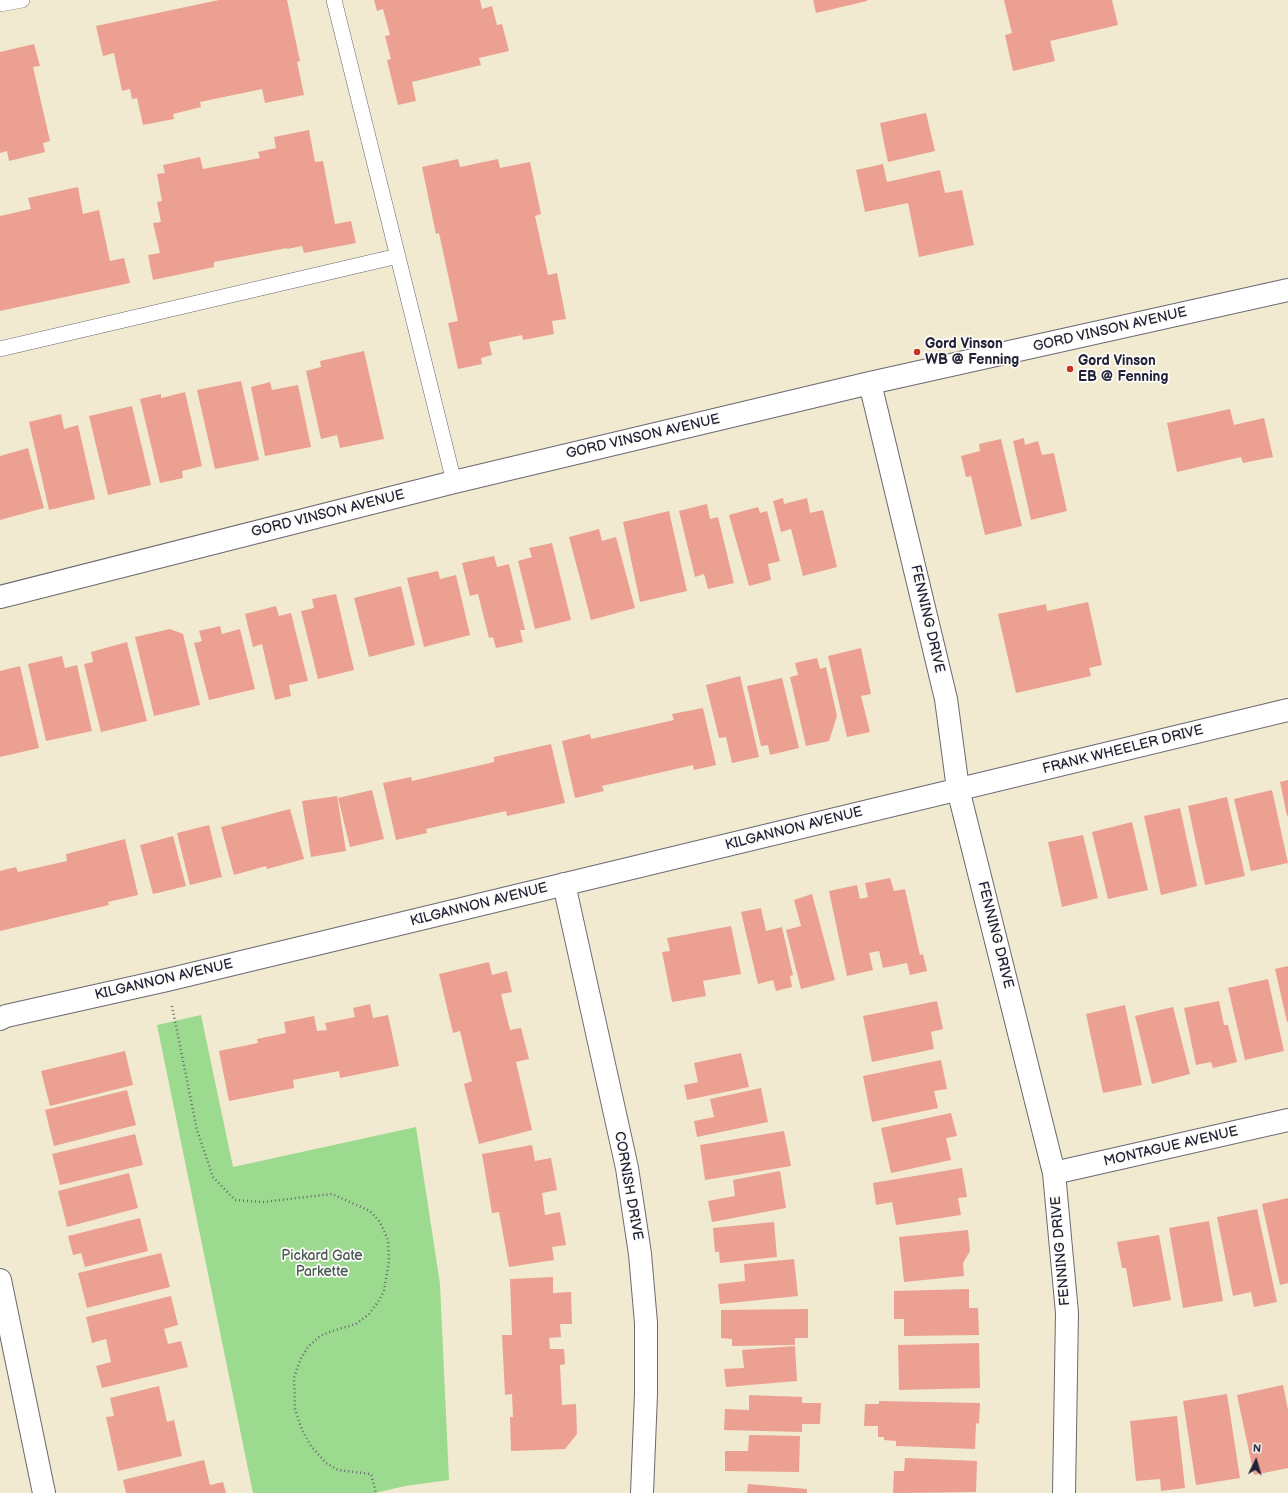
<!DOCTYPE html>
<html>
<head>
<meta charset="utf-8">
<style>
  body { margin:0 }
  #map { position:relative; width:1288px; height:1493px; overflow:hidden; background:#f1ead1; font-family:"Balsamiq Sans",sans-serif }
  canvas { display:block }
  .north { position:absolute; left:1236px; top:1441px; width:40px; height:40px; -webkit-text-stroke:3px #fdfcf7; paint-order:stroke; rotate:5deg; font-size:11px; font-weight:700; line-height:16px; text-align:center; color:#22223b }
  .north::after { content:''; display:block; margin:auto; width:14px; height:18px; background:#22223b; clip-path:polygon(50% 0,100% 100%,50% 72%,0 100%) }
</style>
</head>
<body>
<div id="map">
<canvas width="1288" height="1493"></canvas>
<div class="north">N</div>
</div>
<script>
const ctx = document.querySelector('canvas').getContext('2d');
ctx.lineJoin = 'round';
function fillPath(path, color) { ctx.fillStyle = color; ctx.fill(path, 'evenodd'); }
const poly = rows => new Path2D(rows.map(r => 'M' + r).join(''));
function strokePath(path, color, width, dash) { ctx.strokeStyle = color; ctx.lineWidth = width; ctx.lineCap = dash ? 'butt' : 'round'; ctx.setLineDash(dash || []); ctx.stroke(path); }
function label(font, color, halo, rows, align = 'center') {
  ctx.font = font + ' "Balsamiq Sans",sans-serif'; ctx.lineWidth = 3.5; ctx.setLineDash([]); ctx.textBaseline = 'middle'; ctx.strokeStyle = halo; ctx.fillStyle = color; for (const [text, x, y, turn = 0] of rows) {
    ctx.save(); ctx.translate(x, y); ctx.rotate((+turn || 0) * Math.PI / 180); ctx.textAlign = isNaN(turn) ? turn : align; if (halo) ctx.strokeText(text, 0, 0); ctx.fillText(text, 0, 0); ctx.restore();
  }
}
const green = poly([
  [201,1015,233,1167,416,1127,440,1284,449,1480,405,1486,375,1493,253,1493,157,1025]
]);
const building = poly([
  [219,0,287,0,300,61,297,62,304,95,265,103,262,89,200,102,201,107,173,114,174,119,143,125,137,98,132,99,130,89,122,91,114,53,103,56,96,26],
  [374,0,480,0,482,9,492,6,497,25,502,24,509,51,479,58,481,65,412,82,416,101,398,105,387,60,391,59,385,36,390,35,383,9,377,11],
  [813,0,867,0,867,1,816,13],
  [1004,0,1112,0,1118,25,1050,41,1055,61,1013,71,1005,35,1012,33],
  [34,44,40,66,33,67,50,141,43,143,45,152,9,161,7,151,0,153,0,52],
  [926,113,935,151,888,162,880,123],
  [309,130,315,162,323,161,335,224,351,221,356,243,304,253,302,246,287,249,287,248,214,262,214,267,153,280,148,255,160,253,153,223,161,222,157,202,162,201,157,174,165,173,163,165,200,157,203,169,260,158,258,152,276,148,274,137],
  [458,159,460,167,498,159,500,168,530,162,541,214,535,216,548,275,557,273,566,319,552,321,554,334,523,340,522,335,489,342,492,355,481,358,482,364,458,369,448,323,458,321,439,233,436,234,422,167],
  [883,164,887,182,940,170,945,193,962,190,974,245,919,257,908,203,865,212,856,170],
  [78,187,83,214,99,210,110,261,124,258,130,283,0,311,0,216,31,209,28,198],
  [364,351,384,439,340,448,337,435,321,439,306,371,321,367,320,361],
  [241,381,259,460,215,469,197,390],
  [270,382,272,390,298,385,311,447,265,456,251,387],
  [185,392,202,466,182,471,183,478,160,483,140,399,161,394,161,398],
  [132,406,151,485,108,495,89,416],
  [1230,409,1234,425,1264,418,1273,457,1243,463,1241,457,1177,472,1167,423],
  [61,414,64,429,78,425,95,499,49,510,29,422],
  [1024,438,1025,445,1038,441,1042,455,1054,453,1067,511,1031,520,1013,441],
  [1001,439,1022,526,985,535,971,476,966,477,961,456,980,451,979,444],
  [28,448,44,508,0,520,0,456],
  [783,498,784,504,807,498,810,513,823,510,837,567,803,576,791,529,781,532,773,501],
  [707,504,710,519,718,517,734,583,708,589,704,574,695,577,679,511],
  [758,507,760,513,767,511,780,561,768,564,771,580,749,586,729,515],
  [669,511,687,591,640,602,623,522],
  [599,529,602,541,616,537,635,608,591,620,569,537],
  [552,543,571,620,535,629,518,561,532,557,529,548],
  [494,556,497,567,509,564,525,630,520,630,523,642,496,648,493,637,489,638,478,594,470,596,462,563],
  [438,571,440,579,456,575,470,635,424,647,407,578],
  [401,586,415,645,369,657,354,598],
  [336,594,354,670,318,679,301,611,314,608,312,599],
  [1088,602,1102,665,1089,668,1091,676,1016,693,998,614,1046,604,1047,611],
  [276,606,279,616,291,613,308,681,289,685,291,696,275,700,262,644,253,647,245,614],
  [220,626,222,634,240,629,255,689,209,700,194,643,202,641,199,631],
  [170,629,183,634,200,705,154,716,135,637],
  [127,642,147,721,101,732,84,664,93,662,91,652],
  [861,648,871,694,861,696,870,732,847,737,828,656],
  [62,656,65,668,77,665,92,731,46,741,28,664],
  [817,658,820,669,826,667,837,716,829,741,806,746,790,677,798,675,795,663],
  [20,666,39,748,0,757,0,671],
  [740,676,759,757,732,763,726,737,719,738,706,685],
  [782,678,799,748,770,755,768,745,761,746,747,686],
  [703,708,716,765,694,770,693,765,602,786,604,791,575,798,562,741,590,734,591,739,674,720,672,714],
  [551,744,565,803,507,816,506,811,426,829,427,833,396,840,383,783,411,777,412,781,494,762,494,757],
  [1288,780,1288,815,1287,816,1280,782],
  [372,790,384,839,350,847,338,798],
  [1272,790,1288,863,1251,871,1234,799],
  [337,796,346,851,311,857,302,801],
  [1227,797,1245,876,1205,885,1188,806],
  [1180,808,1197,886,1161,895,1144,816],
  [290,809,304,859,267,869,266,866,234,875,221,827],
  [1132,822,1148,890,1108,899,1092,832],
  [209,825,222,877,190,885,177,833],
  [1083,835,1098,898,1062,907,1048,842],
  [173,836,186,886,153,894,140,845],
  [125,839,138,895,108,902,109,905,0,931,0,871,16,867,18,872,67,861,66,854],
  [890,878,894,891,905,889,920,955,923,954,927,971,910,975,907,963,883,968,879,951,869,953,873,970,847,976,829,891,857,885,860,899,868,897,865,883],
  [812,894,835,980,801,989,786,930,801,926,794,900],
  [761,908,766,931,782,927,793,975,790,976,792,987,776,991,773,980,758,984,741,912],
  [731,926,741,974,703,981,706,996,672,1002,662,952,670,951,667,938],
  [489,962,492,975,507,971,512,992,501,994,510,1030,521,1028,529,1059,516,1062,532,1130,479,1144,464,1084,472,1081,460,1031,453,1033,439,974],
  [1288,966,1288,1022,1287,1022,1275,969],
  [1268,979,1284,1051,1245,1060,1228,988],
  [937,1001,943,1029,931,1032,934,1049,872,1062,863,1016],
  [1219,1001,1224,1025,1228,1025,1237,1062,1213,1068,1211,1062,1196,1065,1184,1008],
  [370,1004,373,1018,388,1015,399,1066,340,1078,339,1071,293,1080,294,1088,229,1101,219,1051,258,1043,257,1039,286,1033,284,1022,314,1016,317,1031,327,1030,325,1023,355,1017,353,1008],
  [1125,1005,1142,1085,1103,1093,1086,1014],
  [1173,1007,1190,1074,1152,1084,1135,1016],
  [125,1051,133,1085,50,1106,41,1071],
  [741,1053,749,1087,687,1100,684,1085,698,1082,694,1063],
  [941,1060,947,1089,934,1091,938,1108,872,1122,863,1076],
  [761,1088,768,1122,697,1137,694,1121,714,1117,710,1099],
  [127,1090,136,1125,54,1146,45,1110],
  [951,1113,957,1136,946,1138,951,1160,891,1173,881,1128],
  [784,1131,791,1166,705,1180,700,1145],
  [135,1134,143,1165,60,1185,52,1154],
  [532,1145,535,1161,551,1158,557,1190,542,1193,545,1215,560,1212,566,1245,552,1247,554,1260,509,1267,499,1212,492,1213,482,1154],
  [962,1168,967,1197,958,1198,961,1215,896,1225,892,1202,876,1205,873,1183],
  [780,1171,786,1208,712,1222,708,1201,735,1196,733,1180],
  [129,1173,138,1208,67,1227,58,1191],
  [1288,1198,1288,1283,1280,1285,1262,1204],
  [1257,1209,1277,1302,1254,1307,1251,1292,1233,1296,1217,1217],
  [140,1218,148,1251,85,1267,81,1253,73,1255,68,1236],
  [1209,1221,1223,1301,1183,1308,1169,1228],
  [774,1222,777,1257,720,1263,719,1252,715,1252,713,1228],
  [968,1230,970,1251,963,1263,964,1276,904,1282,899,1237],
  [1159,1235,1171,1300,1133,1307,1126,1268,1122,1268,1117,1242],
  [161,1253,170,1287,87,1308,78,1273],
  [794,1259,798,1296,720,1304,718,1284,745,1281,744,1264],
  [553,1277,553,1293,571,1292,572,1324,560,1324,561,1337,549,1338,550,1349,564,1349,565,1364,560,1365,562,1405,576,1404,577,1434,565,1449,511,1451,510,1417,513,1417,512,1394,505,1395,502,1335,512,1335,510,1279],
  [969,1289,969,1308,978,1308,979,1335,904,1336,904,1319,894,1319,894,1291],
  [171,1296,178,1325,164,1329,168,1344,181,1341,188,1367,102,1388,96,1366,111,1362,106,1339,92,1343,86,1317],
  [808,1309,808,1338,795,1338,795,1345,732,1346,732,1339,721,1338,721,1310],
  [979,1343,980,1388,899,1390,898,1345],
  [795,1346,797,1381,726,1387,724,1369,744,1368,742,1350],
  [1283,1385,1288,1410,1288,1468,1254,1475,1237,1395],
  [159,1386,167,1422,174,1420,182,1456,118,1471,106,1417,114,1416,110,1398],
  [1227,1394,1240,1478,1196,1485,1183,1401],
  [749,1395,802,1397,802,1403,821,1403,820,1424,802,1424,802,1432,724,1430,725,1409,749,1410],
  [879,1401,980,1403,979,1424,976,1423,975,1449,896,1446,896,1441,884,1440,884,1437,878,1437,878,1426,864,1426,865,1404,879,1404],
  [1177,1416,1185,1488,1161,1491,1160,1479,1136,1481,1130,1421],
  [749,1435,800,1436,799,1472,725,1471,725,1451,748,1451],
  [905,1458,977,1461,976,1492,893,1493,894,1471,904,1471],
  [204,1460,210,1485,223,1482,226,1493,126,1493,123,1480],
  [748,1484,807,1489,807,1493,747,1493]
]);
const path = poly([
  [172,1006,197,1130,213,1177,235,1200,263,1202,332,1194,370,1211,380,1222,388,1240,389,1261,384,1291,378,1302,369,1314,356,1324,332,1331,320,1336,308,1347,300,1360,294,1378,295,1409,302,1430,311,1446,326,1463,338,1470,371,1474,376,1493]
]);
const service = poly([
  [334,0,454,482],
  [0,4,22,0],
  [0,349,398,256]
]);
const minor = poly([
  [870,383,946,699,958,789,1054,1173,1067,1313,1064,1493],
  [0,597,454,482,870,383,1288,290],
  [564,884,627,1168,640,1254,646,1323,646,1394,642,1493],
  [0,1019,6,1016,167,980,1288,710],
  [1054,1173,1288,1120],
  [0,1280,44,1493]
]);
const markers = [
  [917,352,4,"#c8321e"],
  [1070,369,4,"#c8321e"]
];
const streetNames = [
  ["GORD VINSON AVENUE",1110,330,-13],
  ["GORD VINSON AVENUE",643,437,-13],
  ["GORD VINSON AVENUE",328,514,-14],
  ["FENNING DRIVE",927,619,77],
  ["FRANK WHEELER DRIVE",1123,750,-14],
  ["KILGANNON AVENUE",794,829,-14],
  ["KILGANNON AVENUE",479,905,-14],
  ["FENNING DRIVE",995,935,76],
  ["KILGANNON AVENUE",164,980,-13],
  ["MONTAGUE AVENUE",1171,1147,-13],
  ["CORNISH DRIVE",628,1186,80],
  ["FENNING DRIVE",1061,1251,-95]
];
const poiNames = [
  ["Gord Vinson",925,344],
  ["WB @ Fenning",925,360],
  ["Gord Vinson",1078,361],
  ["EB @ Fenning",1078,377]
];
const parkNames = [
  ["Pickard Gate",322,1256],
  ["Parkette",322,1272]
];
fillPath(green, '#9cda8f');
fillPath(building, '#eba091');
strokePath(service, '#6a6870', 16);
strokePath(minor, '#6a6870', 24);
strokePath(path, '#6a6870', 2.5, [1, 3]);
strokePath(service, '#fff', 15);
strokePath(minor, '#fff', 22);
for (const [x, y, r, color] of markers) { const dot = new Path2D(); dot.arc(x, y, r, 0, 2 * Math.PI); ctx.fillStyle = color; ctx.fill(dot); strokePath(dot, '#fdfcf7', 1.5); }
label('14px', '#22223b', '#fdfcf7', streetNames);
label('bold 14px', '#22223b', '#fdfcf7', poiNames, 'left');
label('14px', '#475954', '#fdfcf7', parkNames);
</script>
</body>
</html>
